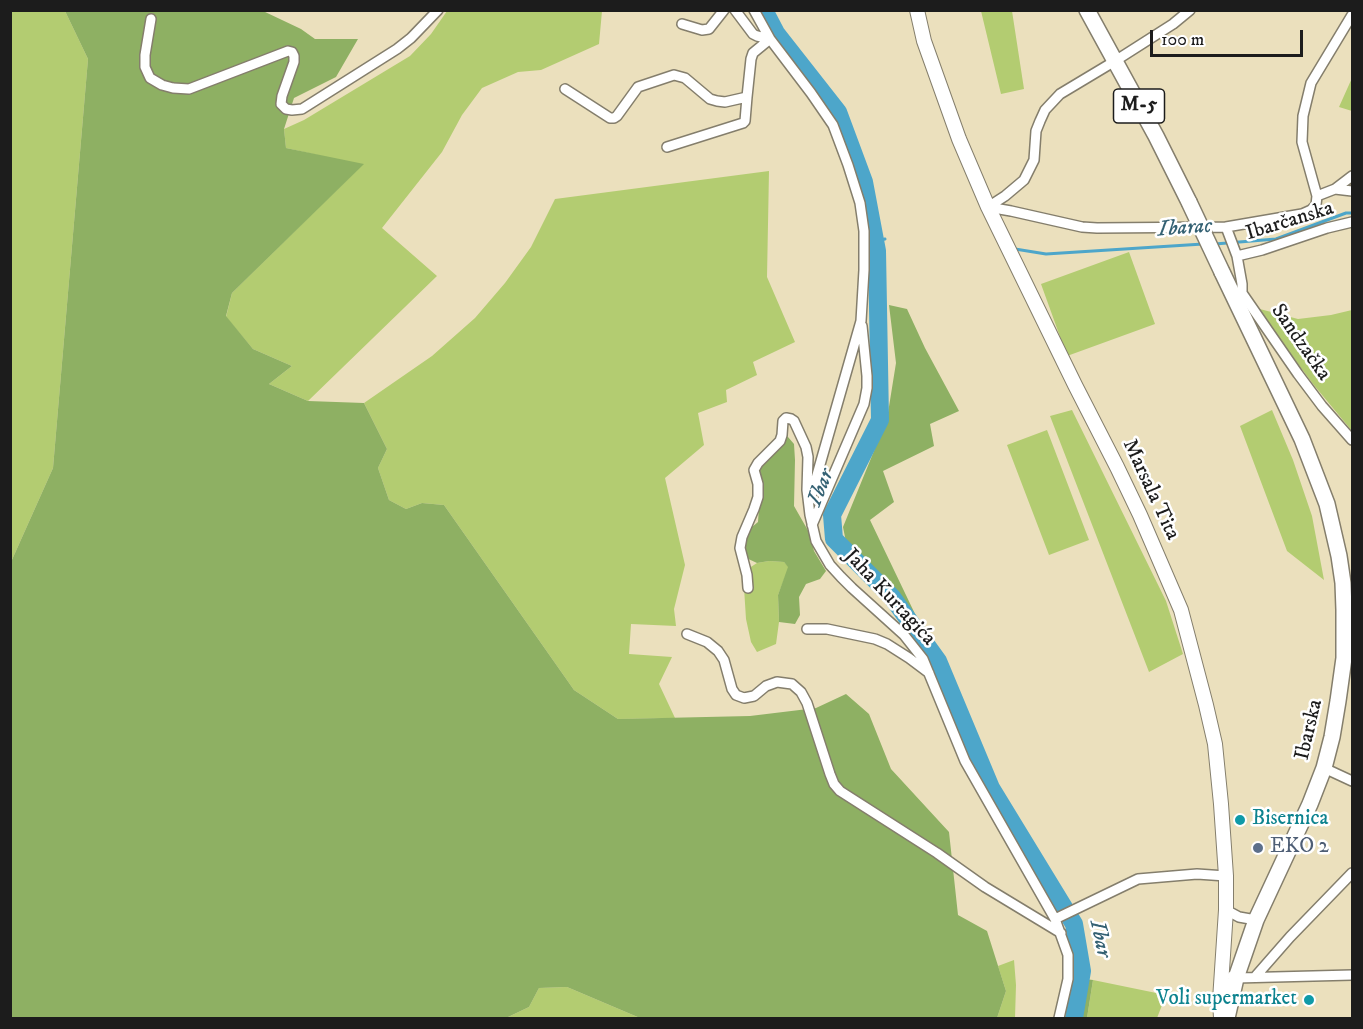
<!DOCTYPE html>
<html>
<head>
<meta charset="utf-8">
<style>
  body { margin:0 }
  #map { position:relative; width:1363px; height:1029px; overflow:hidden; background:#ebe0bd; font-family:"IM FELL DW Pica",serif }
  canvas { display:block }
  .frame { position:absolute; inset:0; border:12px solid #1c1c1c; pointer-events:none }
  .scale { position:absolute; left:1150px; top:30px; width:153px; height:27px; box-sizing:border-box; border:3px solid #1c1c1c; border-top:0; padding-left:8px; font-size:18px; line-height:21px; white-space:nowrap; color:#1c1c1c; -webkit-text-stroke:4px #fff; paint-order:stroke }
</style>
</head>
<body>
<div id="map">
<canvas width="1363" height="1029"></canvas>
<div class="frame"></div>
<div class="scale">100 m</div>
</div>
<script>
const ctx = document.querySelector('canvas').getContext('2d');
ctx.lineJoin = 'round';
function fillPath(path, color) { ctx.fillStyle = color; ctx.fill(path, 'evenodd'); }
const poly = rows => new Path2D(rows.map(r => 'M' + r).join(''));
function strokePath(path, color, width, dash) { ctx.strokeStyle = color; ctx.lineWidth = width; ctx.lineCap = dash ? 'butt' : 'round'; ctx.setLineDash(dash || []); ctx.stroke(path); }
function label(font, color, halo, rows, align = 'center') {
  ctx.font = font + ' "IM FELL DW Pica",serif'; ctx.lineWidth = 5; ctx.setLineDash([]); ctx.textBaseline = 'middle'; ctx.strokeStyle = halo; ctx.fillStyle = color; for (const [text, x, y, turn = 0] of rows) {
    ctx.save(); ctx.translate(x, y); ctx.rotate((+turn || 0) * Math.PI / 180); ctx.textAlign = isNaN(turn) ? turn : align; if (halo) ctx.strokeText(text, 0, 0); ctx.fillText(text, 0, 0); ctx.restore();
  }
}
const green = poly([
  [11,11,65,11,88,59,53,468,11,562],
  [447,11,602,11,599,44,541,70,518,72,482,88,462,115,442,152,382,228,437,276,308,401,269,384,292,366,253,349,226,317,232,293,362,165,286,148,284,129,304,120,410,56,431,34],
  [981,11,1012,11,1024,89,1001,94],
  [1352,78,1352,111,1339,107],
  [769,171,767,277,795,342,753,362,757,375,726,390,727,402,698,413,704,445,665,478,685,565,674,609,676,626,631,624,629,654,672,657,659,684,675,718,618,719,574,690,444,505,422,503,406,509,389,500,378,468,387,449,364,403,432,356,475,318,505,283,531,247,555,199],
  [1129,252,1155,324,1067,356,1041,284],
  [1256,308,1298,319,1331,315,1352,310,1352,431,1313,384],
  [1072,410,1166,601,1183,654,1149,672,1050,416],
  [1272,410,1293,460,1312,516,1324,580,1287,551,1240,426],
  [1047,430,1089,540,1049,555,1007,445],
  [769,561,784,562,789,567,778,595,779,622,776,644,757,652,751,642,746,619,743,572,757,563],
  [1014,960,1016,985,1015,1018,997,1018,1006,991,998,966],
  [1093,980,1166,995,1157,1018,1087,1018],
  [567,987,640,1018,506,1018,529,1007,539,988]
]);
const forest = poly([
  [65,11,263,11,301,29,315,39,358,39,336,77,294,98,284,129,286,148,364,164,232,293,226,316,253,349,292,366,269,384,308,401,364,403,387,449,378,468,389,500,406,509,422,503,444,505,574,690,618,719,750,716,816,708,846,694,869,714,891,769,949,832,958,915,987,931,1006,991,997,1018,640,1018,567,987,539,988,529,1007,506,1018,11,1018,11,562,53,468,88,59],
  [889,305,907,309,925,348,959,411,930,424,934,446,883,471,894,502,870,520,916,616,846,542,843,527,887,419,896,363],
  [782,430,794,444,795,460,794,506,810,534,814,551,826,571,820,579,806,584,799,597,800,615,795,624,779,622,778,595,788,567,784,562,769,561,757,563,742,556,746,532,758,522,759,507,757,470,780,446],
  [1085,979,1093,980,1087,1018,1079,1018]
]);
const stream = poly([
  [875,241,885,239],
  [1215,244,1276,239,1346,213,1352,213],
  [1015,249,1046,254,1203,244]
]);
const river = poly([
  [764,10,776,33,838,112,864,182,877,251,880,420,832,515,834,539,892,597,938,661,991,788,1074,924,1082,971,1074,1018]
]);
const street = poly([
  [735,10,753,34,757,36,770,39],
  [754,10,770,39,811,93,833,125,848,165,860,203,864,231,864,270,861,321,811,496],
  [151,19,145,55,145,67,150,78,162,85,173,88,189,89,288,51,292,52,294,56,294,62,282,96,281,104,286,109,292,110,302,109,397,49,411,38,438,10],
  [682,24,702,30,709,29,724,10],
  [565,89,610,118,614,118,617,116,638,87,674,75,685,78,710,99,717,101,725,102,747,97,751,59,753,53,770,39],
  [667,147,743,123,745,121,747,97],
  [1335,189,1352,191],
  [1317,196,1335,189,1352,176],
  [988,207,1011,211,1082,227,1097,228,1226,227,1237,256,1242,284,1242,293,1234,297],
  [988,207,1005,196,1024,180,1034,160,1036,131,1040,121,1045,110,1060,94,1115,61,1173,24,1190,10],
  [1226,227,1302,214,1311,210,1316,205,1317,196,1302,142,1303,116,1311,83,1352,15],
  [1237,256,1262,250,1327,228,1352,222],
  [1242,293,1298,374,1322,406,1352,440],
  [812,525,864,404,867,388,867,376,862,326],
  [748,588,747,575,740,548,742,537,754,509,758,497,758,484,754,470,758,463,780,441,782,435,783,421,786,418,791,419,794,421,806,447,808,457,807,490,810,515,816,541,830,565,841,577,852,588,904,635,923,659,965,761,1055,919,1068,955,1068,979,1059,1018],
  [807,629,827,629,875,639,887,644,909,658,929,673],
  [687,634,707,642,718,651,724,660,732,689,736,695,744,698,754,696,766,686,777,682,792,684,801,692,807,703,830,774,834,784,840,791,937,853,985,887,1061,933],
  [1324,768,1352,781],
  [1226,910,1239,917,1256,920],
  [1055,919,1138,879,1197,874,1226,876],
  [1232,976,1236,978,1352,975],
  [1255,977,1290,937,1352,873]
]);
const secondary = poly([
  [917,10,924,41,959,139,988,207,1075,385,1117,467,1140,515,1181,610,1206,705,1215,744,1221,804,1226,876,1226,910,1220,1000,1221,1018]
]);
const primary = poly([
  [1087,10,1156,136,1189,202],
  [1222,272,1302,439,1327,504,1339,556,1343,583,1344,610,1344,658,1338,701,1332,737,1324,768,1310,804,1256,920,1236,978,1227,1018]
]);
const primaryBridge = poly([
  [1189,202,1222,272]
]);
const markers = [
  [1240,820,6,"#0f9aa8"],
  [1258,848,6,"#5c6f8a"],
  [1309,1000,6,"#0f9aa8"]
];
const shields = [
  [1139,106,51]
];
const shieldNames = [
  ["M-5",1139,106]
];
const streetNames = [
  ["Ibarčanska",1290,222,-17],
  ["Sandzačka",1300,343,55],
  ["Marsala Tita",1150,490,65],
  ["Jaha Kurtagića",889,598,47],
  ["Ibarska",1310,730,-77]
];
const cultureNames = [
  ["Bisernica",1252,820],
  ["Voli supermarket",1297,1000,"right"]
];
const serviceNames = [
  ["EKO 2",1270,848]
];
const waterNames = [
  ["Ibarac",1185,229,-4],
  ["Ibar",822,488,-68],
  ["Ibar",1099,939,78]
];
fillPath(green, '#b3cc71');
fillPath(forest, '#8eb063');
strokePath(stream, '#4da6ca', 3);
strokePath(river, '#4da6ca', 18);
strokePath(street, '#847e6c', 12);
strokePath(secondary, '#847e6c', 16);
strokePath(primary, '#847e6c', 18);
strokePath(street, '#fff', 9);
strokePath(secondary, '#fff', 14);
strokePath(primary, '#fff', 15);
strokePath(primaryBridge, '#847e6c', 18, []);
strokePath(primaryBridge, '#fff', 15);
for (const [x, y, r, color] of markers) { const dot = new Path2D(); dot.arc(x, y, r, 0, 2 * Math.PI); ctx.fillStyle = color; ctx.fill(dot); strokePath(dot, '#fff', 2); }
for (const [x, y, w] of shields) { const box = new Path2D(); box.roundRect(x - w / 2, y - 17, w, 34, 4.5); ctx.fillStyle = '#fff'; ctx.fill(box); strokePath(box, '#1c1c1c', 1.5); }
label('bold 20px', '#1c1c1c', null, shieldNames);
label('21px', '#1c1c1c', '#fff', streetNames);
label('21px', '#0d838f', '#fff', cultureNames, 'left');
label('21px', '#4e5e75', '#fff', serviceNames, 'left');
label('italic 22px', '#346173', '#fff', waterNames);
</script>
</body>
</html>
